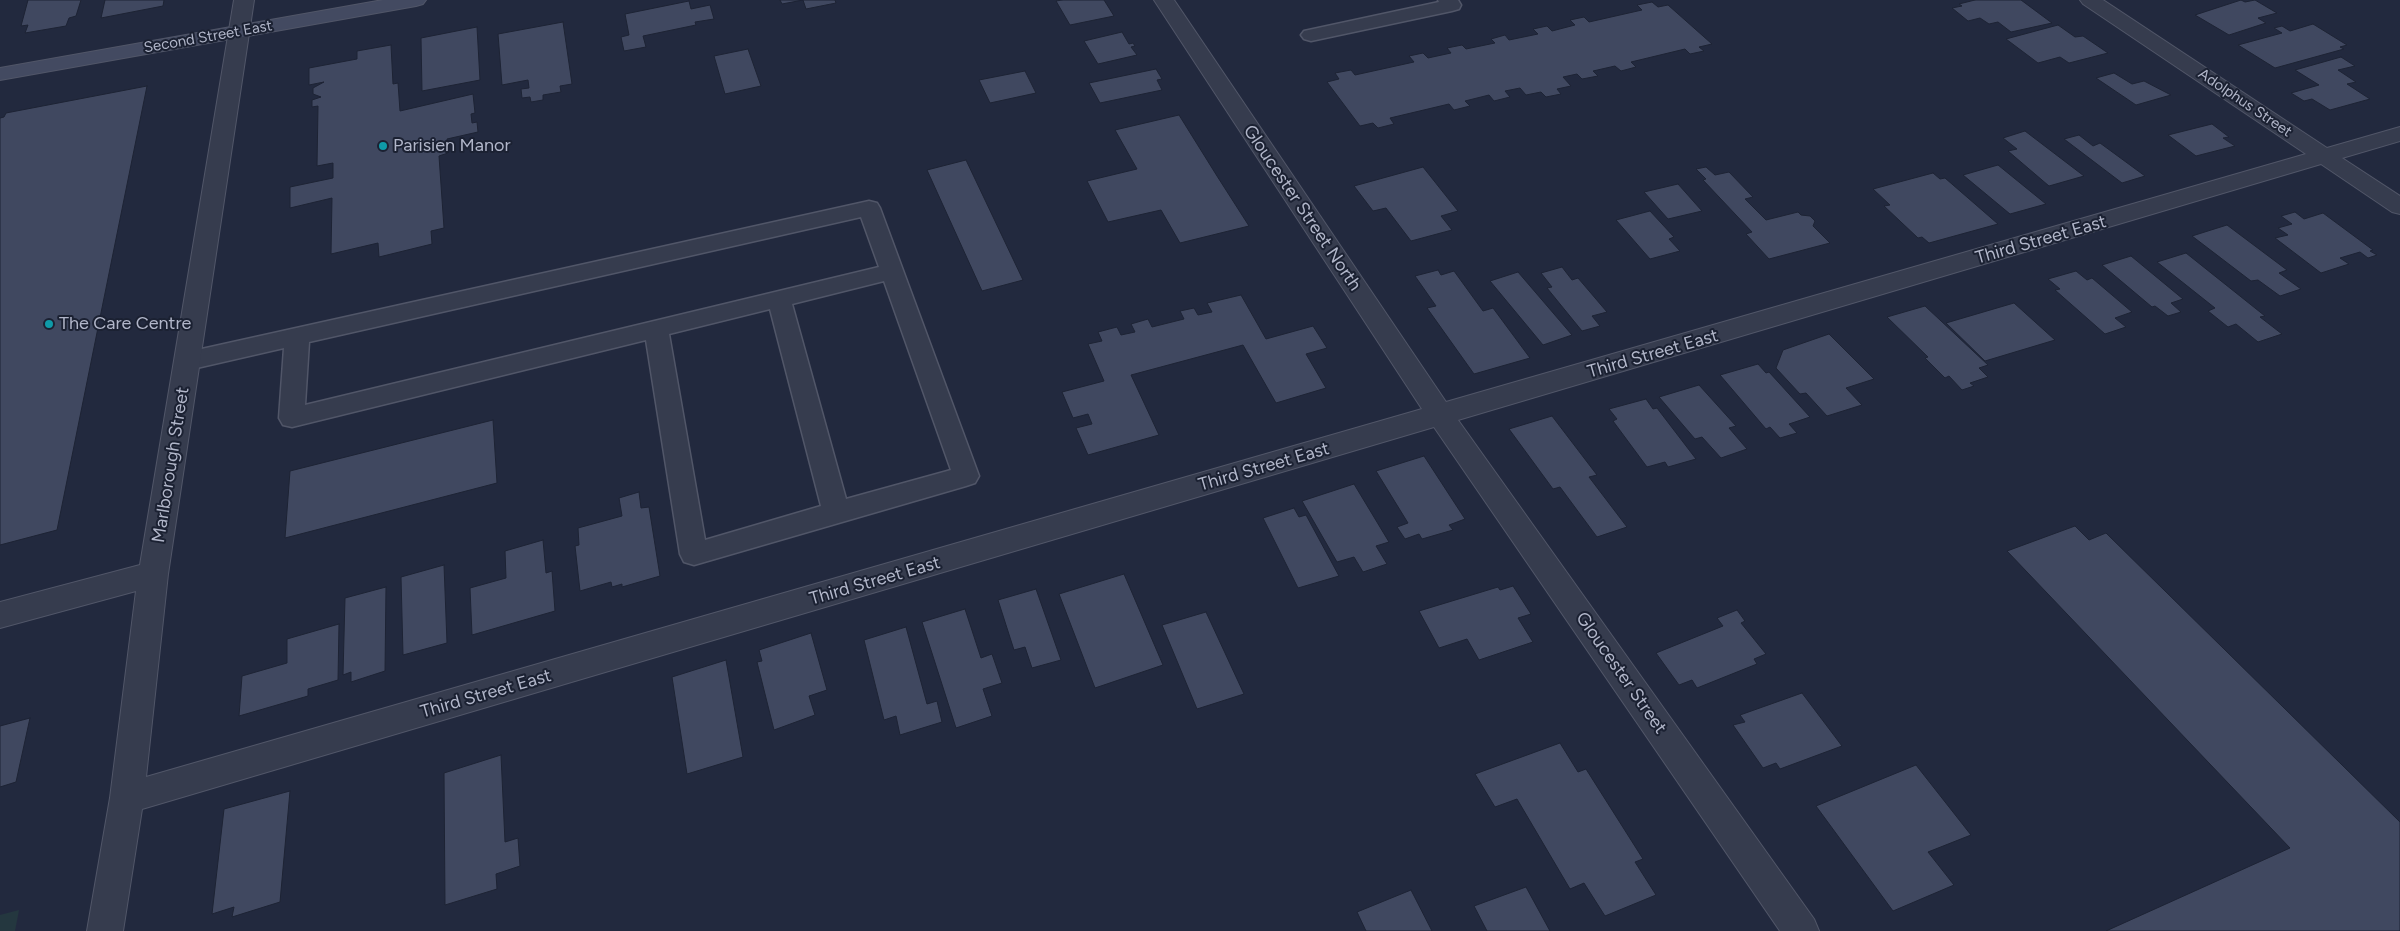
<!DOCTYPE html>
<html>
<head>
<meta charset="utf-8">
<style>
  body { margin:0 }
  canvas { display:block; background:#22293e }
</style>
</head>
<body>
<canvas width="2400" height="931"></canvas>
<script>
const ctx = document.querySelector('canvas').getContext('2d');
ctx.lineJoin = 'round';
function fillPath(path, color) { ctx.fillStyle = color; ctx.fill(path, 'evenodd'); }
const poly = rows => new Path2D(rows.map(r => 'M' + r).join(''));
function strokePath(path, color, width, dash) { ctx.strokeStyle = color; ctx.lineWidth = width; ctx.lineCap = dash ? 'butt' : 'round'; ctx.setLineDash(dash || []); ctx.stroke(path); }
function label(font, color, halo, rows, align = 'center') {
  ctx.font = font + ' Figtree,sans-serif'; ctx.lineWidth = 4; ctx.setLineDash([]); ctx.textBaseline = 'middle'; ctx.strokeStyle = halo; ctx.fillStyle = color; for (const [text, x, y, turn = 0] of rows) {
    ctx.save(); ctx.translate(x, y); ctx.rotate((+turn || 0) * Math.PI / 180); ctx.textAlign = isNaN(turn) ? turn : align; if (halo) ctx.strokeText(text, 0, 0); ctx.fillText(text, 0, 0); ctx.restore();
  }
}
const green = poly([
  [19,910,15,931,0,931,0,915]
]);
const building = poly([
  [28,0,81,0,76,16,69,18,66,26,25,33,28,25,21,26,28,0],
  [105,0,164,0,163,6,101,18,105,0],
  [780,0,835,0,836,3,806,9,803,0,782,4,780,0],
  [1062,0,1104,0,1114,16,1070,25,1056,1,1062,0],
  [1975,0,2021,0,2052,23,2011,32,1998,22,1989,24,1980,18,1968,21,1952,8,1962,6,1959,4,1975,0],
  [2241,0,2245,2,2255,0,2277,13,2258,18,2266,23,2229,35,2195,15,2241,0],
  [689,1,691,9,710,5,714,19,695,22,696,25,643,36,646,47,624,51,621,37,629,35,625,14,689,1],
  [1652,2,1658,7,1668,5,1712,44,1699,47,1704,51,1690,54,1685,49,1631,62,1636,67,1621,71,1615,66,1593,71,1598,76,1582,79,1577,74,1563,77,1571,86,1557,89,1561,94,1546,97,1541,92,1526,95,1520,88,1505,91,1510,97,1494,101,1489,95,1465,101,1470,106,1454,110,1449,104,1390,118,1394,124,1378,128,1373,123,1360,126,1327,82,1339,79,1335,73,1351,70,1355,75,1414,62,1409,56,1423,53,1428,58,1451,53,1447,48,1462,45,1466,49,1495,43,1491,39,1505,35,1509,40,1538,34,1533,29,1547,26,1552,31,1575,25,1570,20,1584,17,1589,22,1642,10,1637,5,1652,2],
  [563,22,572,84,560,86,561,92,543,95,543,100,531,102,530,97,522,98,521,89,529,88,528,80,502,85,498,34,563,22],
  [2313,24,2347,45,2340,47,2344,49,2275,68,2238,45,2282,33,2274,28,2282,26,2290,31,2313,24],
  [2058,25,2075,37,2083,36,2108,53,2069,63,2060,57,2038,63,2006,39,2058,25],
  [477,27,480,80,422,91,421,38,477,27],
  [1122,32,1129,44,1133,43,1135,46,1131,47,1137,55,1098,64,1084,41,1122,32],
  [391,45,393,84,398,83,400,111,473,94,475,113,471,114,472,123,477,122,478,132,447,139,448,153,439,156,444,228,431,231,432,244,379,257,378,243,331,254,332,198,290,208,290,187,333,178,333,163,317,166,318,106,312,107,312,100,321,97,313,94,313,88,324,82,309,85,309,68,357,59,357,51,391,45],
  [748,49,761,86,725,94,714,56,748,49],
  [2341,57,2355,66,2338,70,2356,82,2347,84,2370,99,2330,110,2312,99,2304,101,2291,93,2319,85,2295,70,2341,57],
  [1156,69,1162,79,1157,80,1162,90,1100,103,1089,83,1156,69],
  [1025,71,1036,93,990,103,979,80,1025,71],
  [2114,73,2132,84,2144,81,2171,95,2136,105,2096,78,2114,73],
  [147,86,57,530,0,545,0,118,4,117,6,113,147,86],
  [1179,115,1217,176,1249,226,1180,243,1161,210,1108,222,1087,181,1137,169,1115,130,1179,115],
  [2212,124,2229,137,2223,138,2235,146,2196,156,2168,135,2212,124],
  [2025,131,2084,176,2049,186,2008,151,2017,149,2003,138,2025,131],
  [2079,135,2093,146,2100,143,2145,176,2122,183,2064,139,2079,135],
  [966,160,1023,280,982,291,927,170,966,160],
  [1998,165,2046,204,2010,214,1963,175,1998,165],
  [1423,167,1458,211,1441,216,1452,230,1411,241,1386,208,1373,211,1354,186,1423,167],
  [1706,167,1715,175,1729,172,1753,197,1745,199,1766,220,1798,212,1801,215,1810,216,1815,221,1813,226,1830,243,1769,259,1746,234,1752,232,1703,180,1706,179,1696,169,1706,167],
  [1933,173,1940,179,1945,178,1998,224,1929,243,1922,237,1918,238,1884,206,1890,205,1873,189,1933,173],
  [1678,184,1702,211,1668,219,1644,192,1678,184],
  [1650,211,1674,237,1669,239,1680,251,1650,259,1616,220,1650,211],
  [2295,212,2304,219,2323,213,2373,250,2370,251,2377,255,2368,258,2360,252,2340,258,2349,264,2321,273,2275,238,2288,235,2278,228,2292,224,2281,216,2295,212],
  [2227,225,2287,270,2279,273,2301,289,2280,296,2258,280,2251,281,2192,236,2227,225],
  [2186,253,2265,316,2260,317,2282,334,2258,342,2236,324,2228,327,2208,311,2215,308,2157,262,2186,253],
  [2131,256,2183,299,2171,303,2181,312,2168,316,2155,306,2152,307,2102,265,2131,256],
  [1562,267,1572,280,1578,278,1607,312,1592,316,1600,326,1582,331,1547,288,1552,287,1541,273,1562,267],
  [1438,270,1441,275,1454,271,1483,311,1493,308,1530,358,1474,374,1427,308,1436,306,1415,276,1438,270],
  [2076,271,2087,280,2092,278,2132,312,2115,318,2126,327,2105,334,2055,290,2060,289,2048,279,2076,271],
  [1518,272,1572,335,1543,345,1490,281,1518,272],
  [1241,295,1266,339,1313,326,1327,348,1306,354,1326,388,1276,403,1243,345,1131,375,1159,435,1088,455,1076,428,1092,424,1088,414,1073,418,1062,392,1104,381,1088,344,1102,341,1098,332,1117,327,1121,335,1135,332,1131,324,1148,319,1152,327,1184,319,1180,311,1194,308,1198,315,1212,312,1207,303,1241,295],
  [2014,303,2055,340,1985,361,1946,323,2014,303],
  [1925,306,1988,365,1979,368,1988,377,1970,383,1974,386,1962,390,1949,376,1945,378,1925,358,1928,357,1887,317,1925,306],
  [1829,334,1874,379,1846,388,1862,405,1827,416,1806,393,1800,394,1776,368,1783,350,1829,334],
  [1758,364,1766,373,1769,372,1810,417,1789,424,1797,433,1780,438,1770,427,1766,429,1720,375,1758,364],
  [1699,385,1736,426,1729,428,1747,449,1721,458,1702,437,1695,439,1659,397,1699,385],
  [1646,399,1653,409,1657,408,1696,459,1668,467,1665,462,1647,467,1613,421,1617,419,1609,409,1646,399],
  [1552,416,1597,475,1589,477,1627,527,1597,537,1560,487,1553,489,1509,429,1552,416],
  [493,420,497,483,285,538,290,471,493,420],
  [1424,456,1465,519,1449,525,1453,530,1422,539,1419,534,1405,539,1397,527,1408,523,1376,471,1424,456],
  [1354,484,1389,542,1376,546,1387,564,1363,572,1354,557,1337,562,1302,501,1354,484],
  [639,492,641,508,649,507,660,576,622,587,622,584,612,587,611,582,580,591,575,546,579,545,578,528,622,516,619,498,639,492],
  [1294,508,1299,517,1306,515,1339,576,1298,588,1263,518,1294,508],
  [2075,526,2089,540,2106,533,2400,822,2400,931,2106,931,2290,848,2007,551,2075,526],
  [543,540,546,573,552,571,555,611,472,635,470,588,506,578,505,551,543,540],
  [444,565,447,643,403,655,401,577,444,565],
  [1124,574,1163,665,1095,688,1059,594,1124,574],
  [1513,586,1531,614,1518,618,1533,642,1479,660,1467,639,1439,648,1419,611,1498,587,1500,590,1513,586],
  [386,587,385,671,351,682,351,672,343,675,345,598,386,587],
  [1036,589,1061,660,1032,668,1025,647,1014,650,998,600,1036,589],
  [965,609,981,658,992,654,1002,683,983,689,992,716,956,728,922,622,965,609],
  [1737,610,1745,621,1741,623,1766,654,1754,659,1757,664,1697,688,1692,680,1679,685,1656,653,1723,626,1717,618,1737,610],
  [1206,612,1244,694,1197,709,1162,625,1206,612],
  [339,624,338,680,308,689,308,696,239,716,242,676,287,663,287,639,339,624],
  [906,627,927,704,937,701,942,722,900,735,896,716,884,720,864,640,906,627],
  [811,633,827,690,809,696,815,715,774,730,757,662,762,661,759,650,811,633],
  [726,660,743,757,687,774,672,677,726,660],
  [1802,693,1842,746,1780,769,1776,763,1763,768,1733,725,1745,722,1740,715,1802,693],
  [30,718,16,782,0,787,0,726,30,718],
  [1560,743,1578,772,1586,769,1643,859,1635,862,1656,895,1605,916,1584,883,1570,889,1517,799,1495,807,1475,774,1560,743],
  [501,755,505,842,518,838,520,866,496,874,497,889,445,905,444,773,501,755],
  [1916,765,1971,835,1928,852,1954,885,1893,911,1816,806,1916,765],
  [290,791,280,902,232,917,234,907,212,914,224,809,290,791],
  [1526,887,1550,931,1487,931,1474,906,1526,887],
  [1411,890,1432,931,1366,931,1357,912,1411,890]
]);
const service = poly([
  [1438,0,1458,0,1461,5,1459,9,1452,11,1311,41,1304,39,1301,35,1304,31,1439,2,1438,0],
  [869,201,877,203,880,208,979,476,975,483,966,486,694,565,684,562,680,554,646,340,292,427,283,425,279,418,284,348,188,370,179,367,176,361,179,355,188,352,869,201],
  [861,217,879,267,305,405,309,342,861,217],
  [884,281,951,470,846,499,792,304,884,281],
  [770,309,821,506,705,540,669,334,770,309]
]);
const minor = poly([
  [234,0,254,0,168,574,146,777,1422,409,1154,0,1174,0,1446,402,2306,154,2083,4,2080,0,2103,0,2327,148,2400,127,2400,141,2342,158,2400,196,2400,214,2392,212,2321,164,1458,420,1814,919,1819,931,1780,931,1434,427,142,809,123,931,87,931,110,798,136,591,0,628,0,602,140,565,234,0]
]);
const secondary = poly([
  [383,0,426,0,423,4,416,6,0,80,0,68,383,0]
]);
const markers = [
  [383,146,5,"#0f9aa8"],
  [49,324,5,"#0f9aa8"]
];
const farStreetnames = [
  ["Second Street East",208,37,-10],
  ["Adolphus Street",2245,103,34]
];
const poiNames = [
  ["Parisien Manor",393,146],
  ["The Care Centre",59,324]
];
const streetNames = [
  ["Gloucester Street North",1302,208,56],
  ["Third Street East",2041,240,-16],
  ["Third Street East",1653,354,-16],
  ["Marlborough Street",171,465,-81],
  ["Third Street East",1264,467,-16],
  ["Third Street East",875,581,-16],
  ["Gloucester Street",1621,673,55],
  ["Third Street East",486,694,-16]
];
fillPath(green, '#24373f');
fillPath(building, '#404860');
strokePath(building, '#1d2334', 1);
strokePath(service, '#515668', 3);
strokePath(minor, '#515668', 2);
strokePath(secondary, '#515668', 2);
fillPath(service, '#363c4e');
fillPath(minor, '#363c4e');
fillPath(secondary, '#434a61');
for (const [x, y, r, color] of markers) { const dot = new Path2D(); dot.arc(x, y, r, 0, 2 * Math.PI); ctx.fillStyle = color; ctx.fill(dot); strokePath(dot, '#1b2132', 2); }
label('15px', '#b1b6c9', '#1b2132', farStreetnames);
label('18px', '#b1b6c9', '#1b2132', poiNames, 'left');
label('18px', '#b1b6c9', '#1b2132', streetNames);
</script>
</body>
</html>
